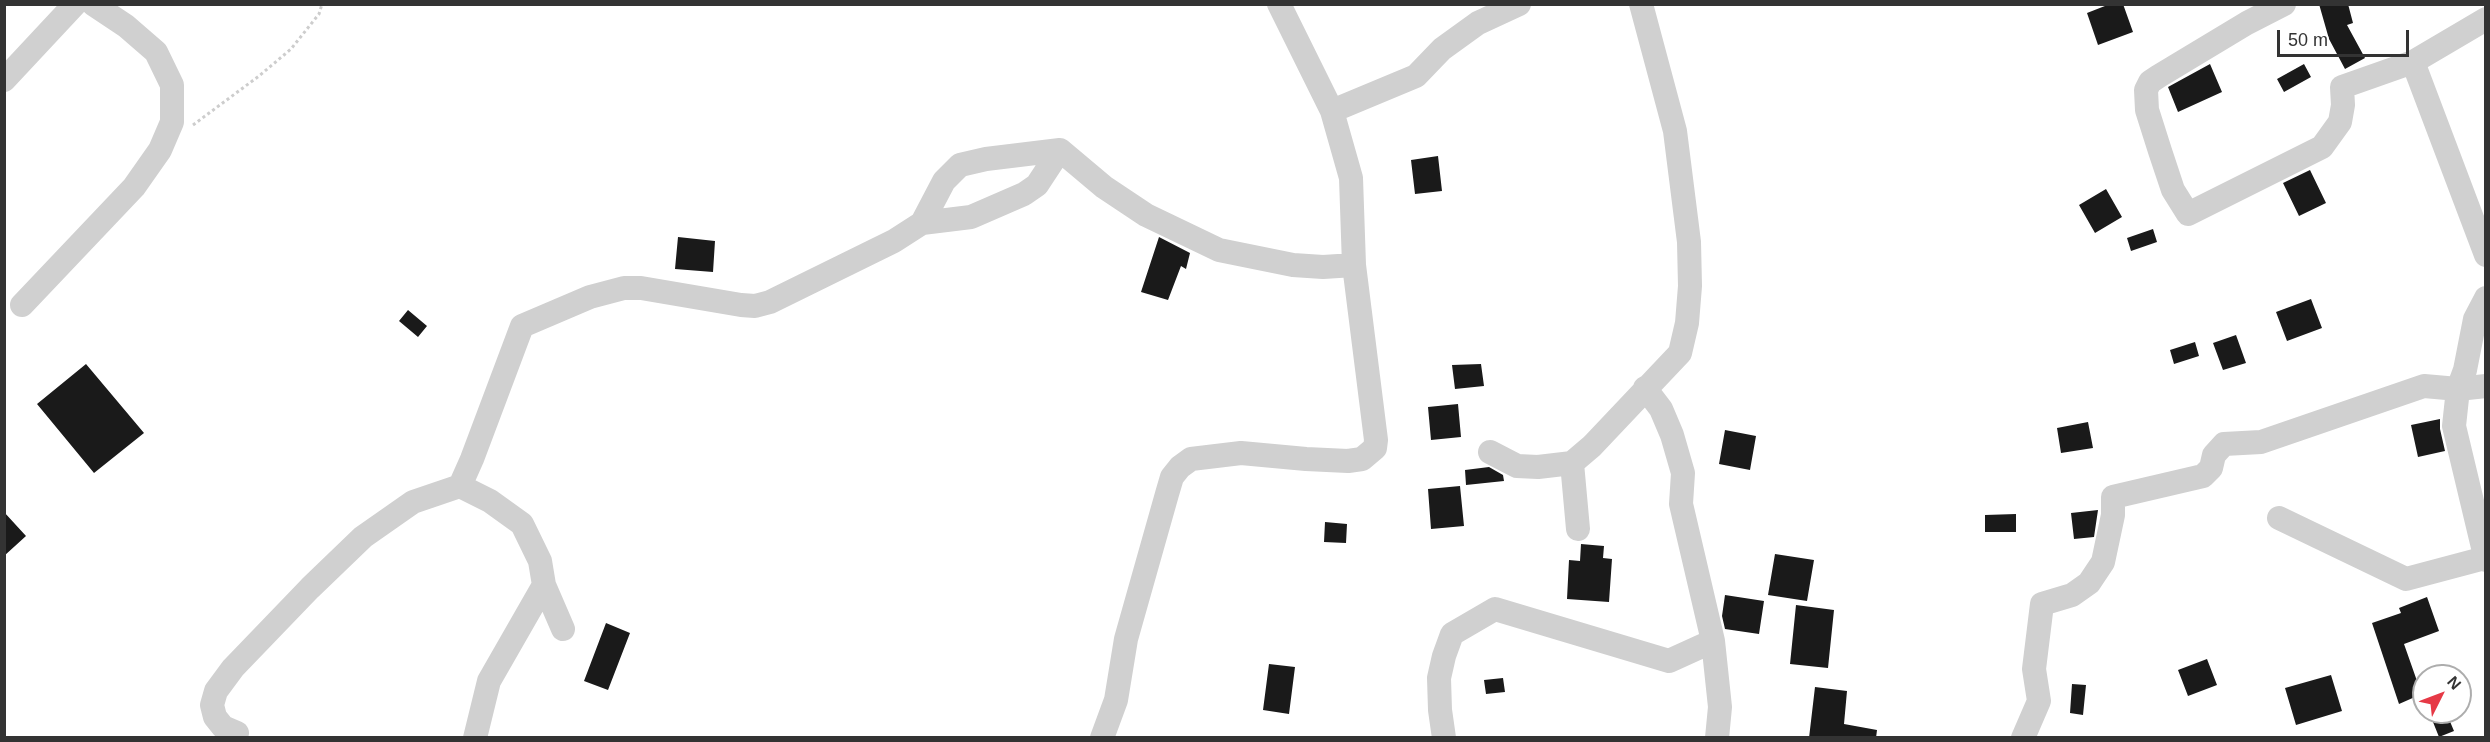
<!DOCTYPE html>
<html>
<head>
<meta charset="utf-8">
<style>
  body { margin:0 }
  #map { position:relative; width:2490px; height:742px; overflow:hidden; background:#fff; font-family:Helvetica,sans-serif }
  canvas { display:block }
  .frame { position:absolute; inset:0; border:6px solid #333; pointer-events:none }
  .north { position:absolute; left:2412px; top:664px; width:60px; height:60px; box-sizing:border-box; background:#fff; border:2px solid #adadad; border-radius:50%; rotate:48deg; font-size:16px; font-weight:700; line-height:24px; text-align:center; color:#333 }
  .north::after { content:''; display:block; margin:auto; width:21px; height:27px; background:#e63946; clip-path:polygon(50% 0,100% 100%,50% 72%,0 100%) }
  .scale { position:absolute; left:2277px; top:30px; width:132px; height:27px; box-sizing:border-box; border:3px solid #333; border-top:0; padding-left:8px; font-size:18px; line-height:21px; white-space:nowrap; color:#333; -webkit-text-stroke:4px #fff; paint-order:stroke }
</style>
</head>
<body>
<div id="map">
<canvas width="2490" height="742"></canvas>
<div class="frame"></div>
<div class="north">N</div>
<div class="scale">50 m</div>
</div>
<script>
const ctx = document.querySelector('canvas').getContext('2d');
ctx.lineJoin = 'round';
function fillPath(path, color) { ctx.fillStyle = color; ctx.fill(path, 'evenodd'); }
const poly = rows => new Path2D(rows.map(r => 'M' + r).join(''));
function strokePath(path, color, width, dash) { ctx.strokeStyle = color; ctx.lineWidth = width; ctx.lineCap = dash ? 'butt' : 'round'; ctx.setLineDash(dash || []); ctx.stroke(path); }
const building = poly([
  [2110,4,2123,4,2133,32,2098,45,2087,13],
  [2319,4,2348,4,2353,23,2347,25,2365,58,2345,69,2329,39],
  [2210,64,2222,92,2178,112,2168,87],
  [2304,64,2311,77,2284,92,2277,79],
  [1438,156,1442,191,1415,194,1411,160],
  [2310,170,2326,203,2299,216,2283,183],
  [2106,189,2122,217,2095,233,2079,205],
  [2153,229,2157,242,2131,251,2127,238],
  [678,237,715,241,713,272,675,269],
  [1159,237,1190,253,1186,269,1181,266,1168,300,1141,292],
  [2311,299,2322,328,2287,341,2276,312],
  [408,310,427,326,418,337,399,321],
  [2236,335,2246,363,2223,370,2213,343],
  [2195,342,2199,356,2174,364,2170,350],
  [86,364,144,433,94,473,37,404],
  [1481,364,1484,386,1455,389,1452,365],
  [1458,404,1461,437,1431,440,1428,407],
  [2440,419,2440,429,2445,451,2418,457,2411,425],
  [2088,422,2093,448,2061,453,2057,428],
  [1725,430,1756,436,1750,470,1719,464],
  [1489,467,1503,475,1504,481,1466,485,1465,470],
  [1460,486,1464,526,1431,529,1428,489],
  [2098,510,2094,537,2074,539,2071,513],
  [4,512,26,536,4,556],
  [2016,514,2016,532,1985,532,1985,515],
  [1325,522,1347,524,1346,543,1324,542],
  [1581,544,1604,546,1603,558,1612,559,1609,602,1567,599,1569,560,1580,561],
  [1775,554,1814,560,1807,601,1768,595],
  [1725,595,1764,601,1759,634,1725,629,1722,616],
  [2427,597,2439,631,2404,644,2417,681,2424,679,2424,693,2399,704,2372,623,2401,613,2399,608],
  [1796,605,1834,610,1828,668,1790,664],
  [606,623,630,633,608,690,584,681],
  [2207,659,2217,685,2188,696,2178,670],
  [1269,664,1295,667,1289,714,1263,710],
  [2331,675,2342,711,2296,725,2285,688],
  [1503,678,1505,692,1486,694,1484,680],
  [2072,684,2086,685,2083,715,2070,713],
  [1815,687,1847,691,1844,724,1877,730,1876,738,1809,738],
  [2429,712,2446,712,2454,731,2439,737]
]);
const path = poly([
  [193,125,259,76,291,49,319,14,322,4]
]);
const minor = poly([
  [1279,4,1332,111],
  [2284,4,2247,23,2159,76,2150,82,2146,90,2147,110,2160,151,2173,190,2188,214,2322,147,2340,122,2343,105,2342,87,2413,62,2486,19],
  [2413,62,2486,255],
  [4,80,75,4],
  [922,223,971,217,1024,194,1037,185,1060,150],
  [2486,298,2475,319,2465,370,2458,389,2454,426,2486,560],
  [22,305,134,187,160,150,172,122,172,85,156,52,126,26,93,4],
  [1645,388,1661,409,1672,435,1683,473,1681,504,1713,641,1720,707,1717,738],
  [1490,452,1517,466,1538,467,1572,463],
  [460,486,490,501,522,524,540,561,544,585,563,629],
  [2279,518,2406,579,2485,558],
  [1578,529,1572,463,1592,446,1680,353,1687,323,1690,286,1689,242,1675,131,1641,4],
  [237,733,223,727,215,717,212,705,216,691,233,668,310,588,363,537,413,502,460,486,472,459,522,326,590,297,624,288,641,288,741,305,755,306,770,302,894,241,922,223,944,181,960,165,986,159,1060,150,1104,187,1146,215,1219,250,1293,265,1323,267,1354,265,1351,178,1332,111,1416,76,1442,49,1478,23,1519,4],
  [475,738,489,681,544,585],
  [1102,738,1116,700,1126,639,1167,494,1172,477,1180,467,1191,459,1241,453,1306,459,1348,461,1362,459,1375,448,1376,440,1354,265],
  [1444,738,1440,710,1439,678,1444,656,1452,634,1495,609,1669,661,1713,641],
  [2023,738,2039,701,2034,669,2042,604,2072,595,2089,583,2103,562,2113,515,2113,497,2203,476,2211,468,2214,455,2224,444,2261,442,2424,386,2458,389,2486,386]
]);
fillPath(building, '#1a1a1a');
strokePath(path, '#cdcdcd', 3, [3, 3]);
strokePath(minor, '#d0d0d0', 24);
</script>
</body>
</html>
